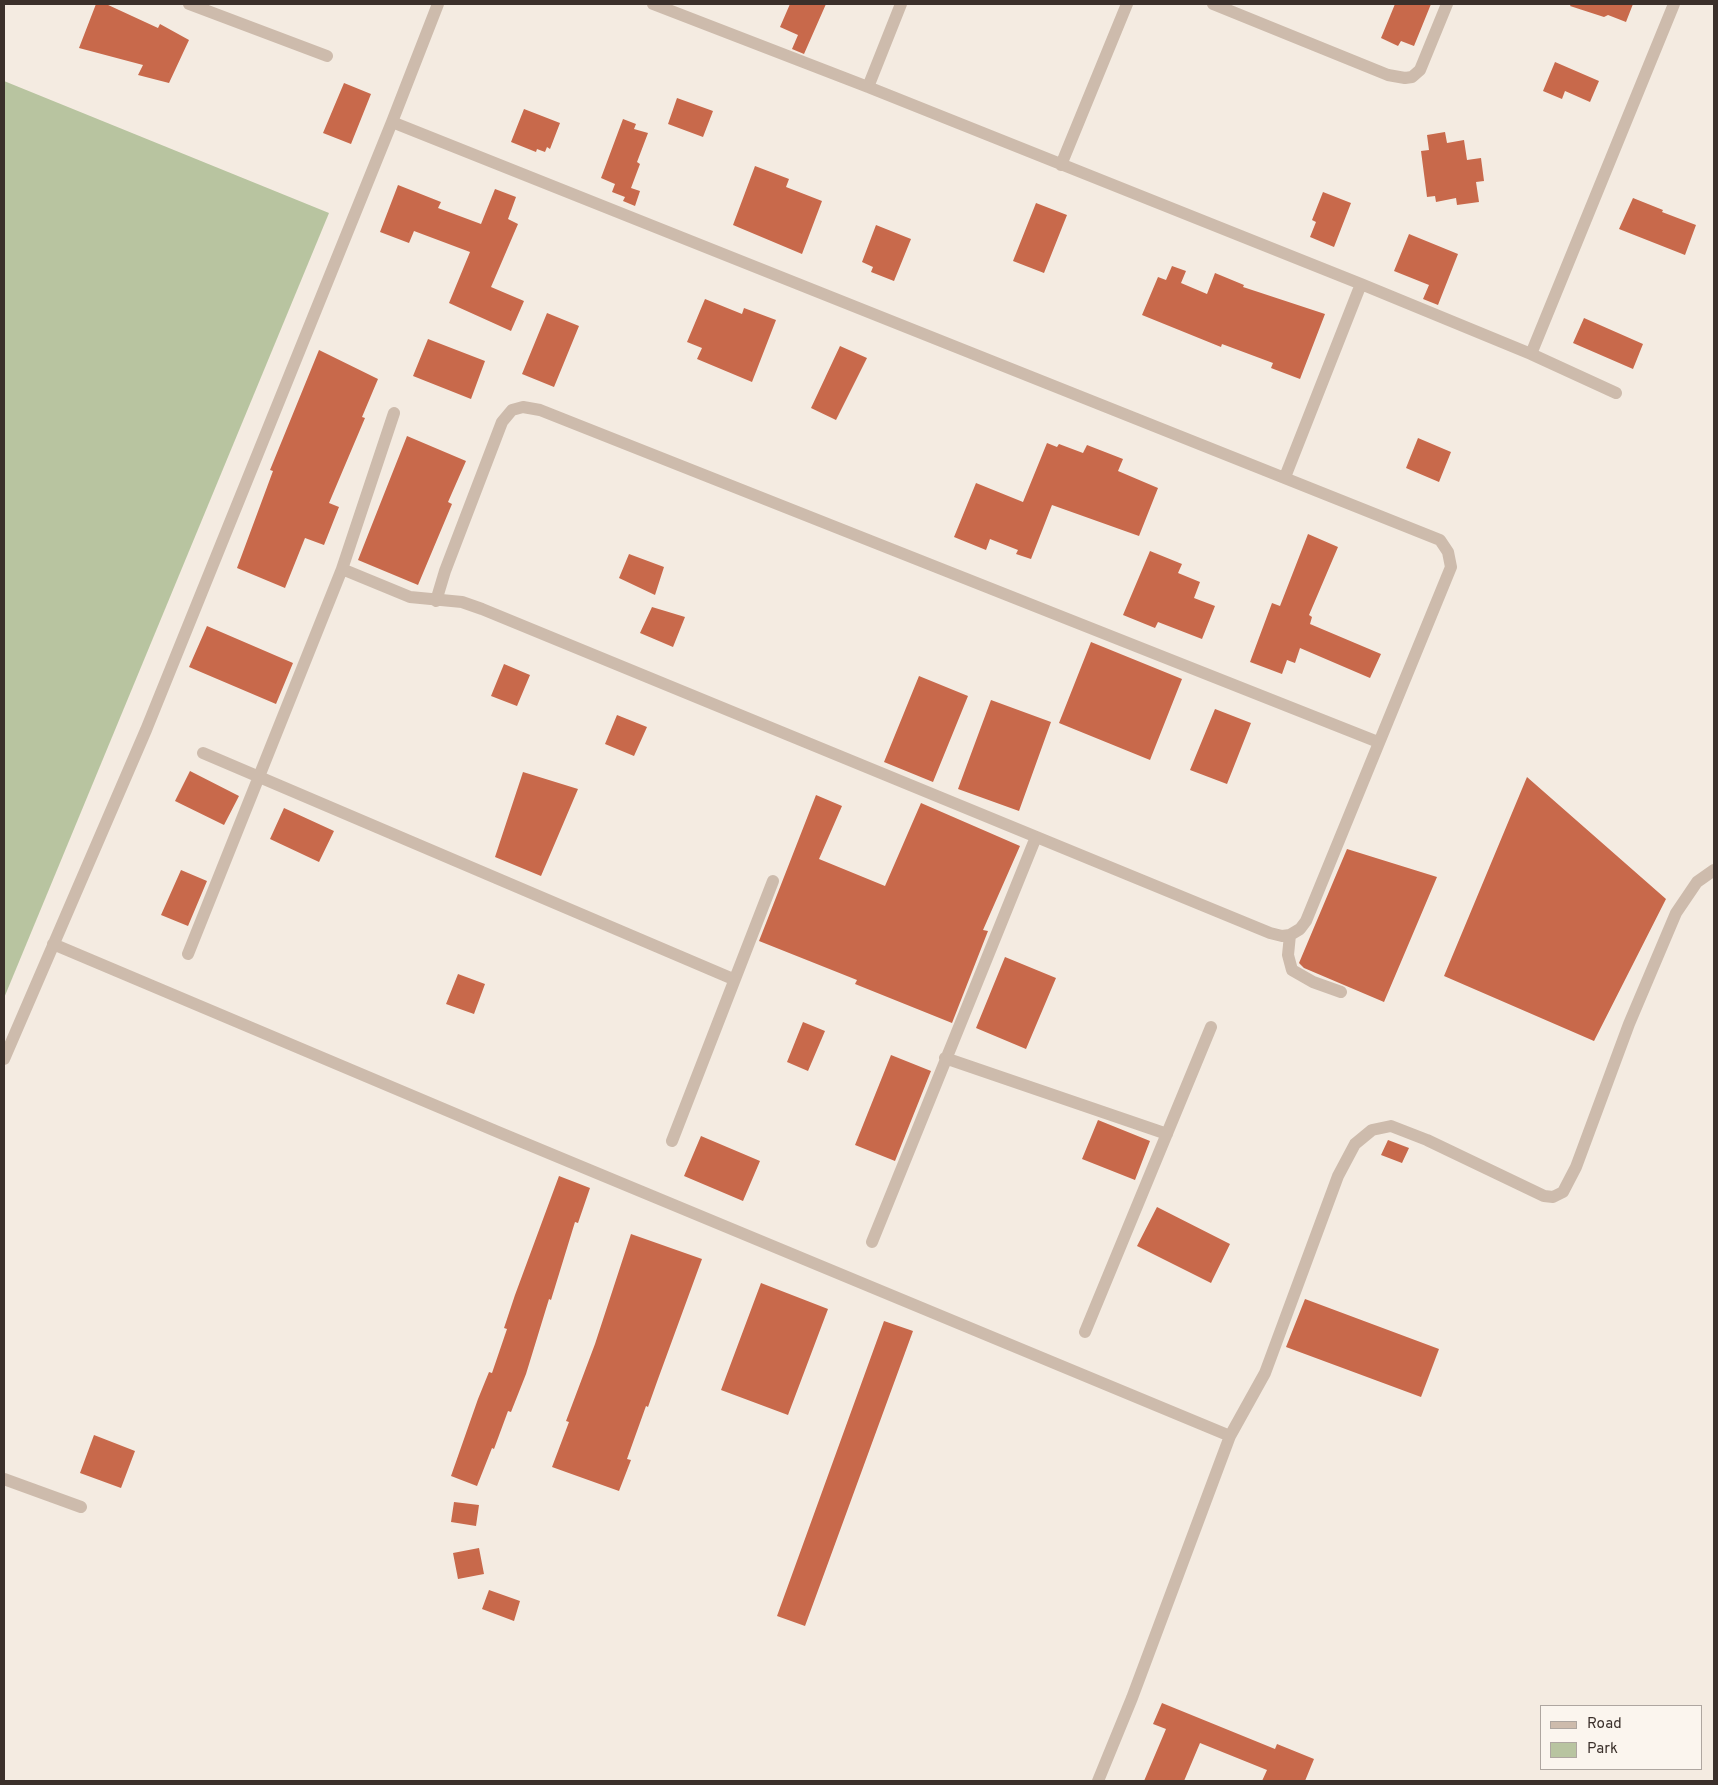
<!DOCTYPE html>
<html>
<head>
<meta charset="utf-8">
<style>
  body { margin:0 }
  #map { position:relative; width:1718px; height:1785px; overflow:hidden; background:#f4ebe1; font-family:Overpass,sans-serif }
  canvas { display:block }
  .frame { position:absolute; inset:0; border:5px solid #3b302b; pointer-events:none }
  .legend { position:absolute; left:1540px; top:1705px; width:162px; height:65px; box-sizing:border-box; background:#fbf5ee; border:1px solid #aea6a0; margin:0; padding:6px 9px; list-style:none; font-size:15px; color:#3b302b }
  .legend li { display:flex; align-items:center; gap:10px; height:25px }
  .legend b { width:25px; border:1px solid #aea6a0 }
</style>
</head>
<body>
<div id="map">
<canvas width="1718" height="1785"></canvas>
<div class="frame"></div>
<ul class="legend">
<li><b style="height:6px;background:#cdbbac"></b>Road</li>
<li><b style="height:14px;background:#b8c4a0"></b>Park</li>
</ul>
</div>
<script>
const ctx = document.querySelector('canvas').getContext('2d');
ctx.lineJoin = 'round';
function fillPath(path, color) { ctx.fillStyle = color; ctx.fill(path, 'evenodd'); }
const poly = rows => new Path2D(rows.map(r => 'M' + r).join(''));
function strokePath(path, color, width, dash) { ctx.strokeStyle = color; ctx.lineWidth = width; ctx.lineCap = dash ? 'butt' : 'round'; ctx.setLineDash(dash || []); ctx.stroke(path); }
const green = poly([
  [4,81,329,213,4,998]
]);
const building = poly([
  [96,4,106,4,158,28,160,24,189,40,169,83,138,75,143,65,79,48],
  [790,4,826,4,804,54,792,49,798,35,780,27],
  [1395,4,1431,4,1414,46,1401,41,1398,46,1381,38],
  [1571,4,1633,4,1626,22,1608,15,1604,17,1570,6],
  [1555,62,1599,81,1590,102,1565,91,1562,99,1543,91],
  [344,83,371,94,351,144,323,133],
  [677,98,713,111,703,137,668,124],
  [524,109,560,123,550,149,547,147,545,152,537,149,536,152,511,142],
  [623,119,636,124,634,129,648,133,637,162,640,164,631,188,640,191,635,206,623,201,625,197,612,192,615,184,601,178],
  [1445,132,1447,143,1464,140,1467,160,1481,158,1484,181,1476,182,1479,202,1457,205,1456,198,1436,202,1435,196,1427,197,1421,151,1429,150,1427,135],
  [755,166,789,179,786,187,822,201,802,254,733,225],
  [398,185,441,202,438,208,481,224,495,189,516,197,508,219,518,224,491,287,524,301,511,331,449,303,470,252,414,231,409,243,380,232],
  [1323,192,1351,203,1334,247,1310,237,1316,222,1312,220],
  [1633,198,1663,210,1662,212,1696,225,1685,255,1619,229],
  [1036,203,1067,215,1044,273,1013,261],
  [876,225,911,239,894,281,871,272,873,267,862,262],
  [1409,234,1458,254,1438,305,1423,299,1429,285,1394,271],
  [1172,266,1186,271,1181,283,1207,294,1215,273,1244,285,1243,287,1325,314,1300,379,1271,368,1273,363,1222,344,1221,347,1142,315,1158,277,1166,280],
  [705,299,742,314,744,308,776,320,752,382,697,359,702,348,687,342],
  [547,313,579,326,554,387,522,374],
  [1584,318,1643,344,1633,369,1573,343],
  [428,339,485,361,471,399,413,376],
  [840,346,867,358,836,420,811,408],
  [319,350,378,379,362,417,365,418,329,503,339,507,324,545,305,538,285,588,237,568,273,471,270,470],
  [407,436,466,461,448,502,452,504,418,585,358,560],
  [1418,438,1451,452,1439,482,1406,468],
  [1047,443,1057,447,1059,444,1083,453,1087,445,1123,459,1118,471,1158,488,1139,536,1052,505,1031,559,1016,554,1018,550,990,539,986,550,954,537,976,483,1023,502],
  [1308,534,1338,547,1309,615,1312,617,1310,624,1381,654,1370,678,1300,648,1295,663,1287,660,1282,674,1250,662,1272,603,1280,606],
  [1150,551,1182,564,1178,573,1200,582,1194,598,1215,606,1202,639,1158,622,1155,628,1123,615],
  [629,554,664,567,655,595,619,578],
  [652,607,685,617,673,647,640,633],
  [207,626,293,663,276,704,189,667],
  [1091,642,1182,679,1150,760,1059,723],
  [504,664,530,675,517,706,491,696],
  [919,676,968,696,933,782,884,762],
  [991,700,1051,722,1019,811,958,789],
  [1215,709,1251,723,1227,784,1190,770],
  [617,715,647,727,634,756,605,744],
  [190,771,239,796,224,825,175,801],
  [523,772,578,789,541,876,495,857],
  [1527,777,1666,899,1594,1041,1444,976],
  [816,795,842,806,819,859,885,886,921,803,1020,846,983,930,988,931,952,1023,855,984,857,980,759,941],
  [284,808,334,831,319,862,270,839],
  [1347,849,1437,877,1384,1002,1304,968,1299,963],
  [181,870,207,881,188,926,161,915],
  [1005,957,1056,978,1026,1049,976,1028],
  [458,974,485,984,474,1014,446,1004],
  [803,1022,825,1031,808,1071,787,1062],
  [891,1055,931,1071,895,1161,855,1145],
  [1098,1120,1150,1141,1135,1180,1082,1159],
  [701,1136,760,1161,743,1201,684,1176],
  [1388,1140,1409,1148,1402,1163,1381,1155],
  [559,1176,590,1188,578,1223,575,1222,551,1300,549,1299,526,1374,511,1412,508,1411,494,1449,492,1448,477,1486,451,1476,478,1399,489,1372,492,1373,507,1329,504,1328,515,1295],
  [1157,1207,1230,1244,1211,1283,1137,1246],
  [631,1234,702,1259,658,1379,648,1407,646,1406,627,1459,631,1460,619,1491,552,1467,569,1422,566,1421,595,1344],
  [761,1283,828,1309,788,1415,721,1390],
  [1305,1299,1439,1349,1421,1397,1286,1347],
  [884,1321,913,1331,805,1626,777,1616],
  [94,1435,135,1451,121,1488,80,1473],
  [454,1502,479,1505,476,1526,451,1522],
  [479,1548,484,1574,458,1579,453,1553],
  [489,1590,520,1601,514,1621,482,1609],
  [1162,1703,1275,1749,1277,1744,1314,1759,1305,1781,1262,1781,1267,1770,1200,1743,1184,1781,1144,1781,1166,1729,1153,1724]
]);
const minor = poly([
  [189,4,327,56],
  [653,4,868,87,1361,284,1531,354,1616,393],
  [1213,4,1388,75,1405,78,1412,77,1420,70,1447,4],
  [868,87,901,4],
  [392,122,1440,540,1448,552,1451,567,1306,921,1300,929,1290,935,1282,936,1270,933,482,609,462,602,410,597,342,569,394,413],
  [1061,165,1127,4],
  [1531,354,1674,4],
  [1285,477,1361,284],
  [436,601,445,571,502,422,512,410,523,407,540,410,1378,742],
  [203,753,733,979],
  [1290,935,1288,955,1292,970,1313,982,1341,992],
  [53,944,498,1132,1230,1436,1132,1698,1098,1781],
  [188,954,342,569],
  [945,1058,1167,1134],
  [4,1059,146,730,392,122,438,4],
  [672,1141,773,881],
  [872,1242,1036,837],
  [1085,1332,1211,1027],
  [1230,1436,1265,1373,1338,1176,1355,1144,1372,1130,1391,1126,1427,1140,1544,1196,1553,1197,1563,1192,1576,1167,1629,1024,1676,913,1697,882,1714,870],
  [4,1479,81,1507]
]);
fillPath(green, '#b8c4a0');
fillPath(building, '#c8694b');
strokePath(minor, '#cdbbac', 12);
</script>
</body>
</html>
